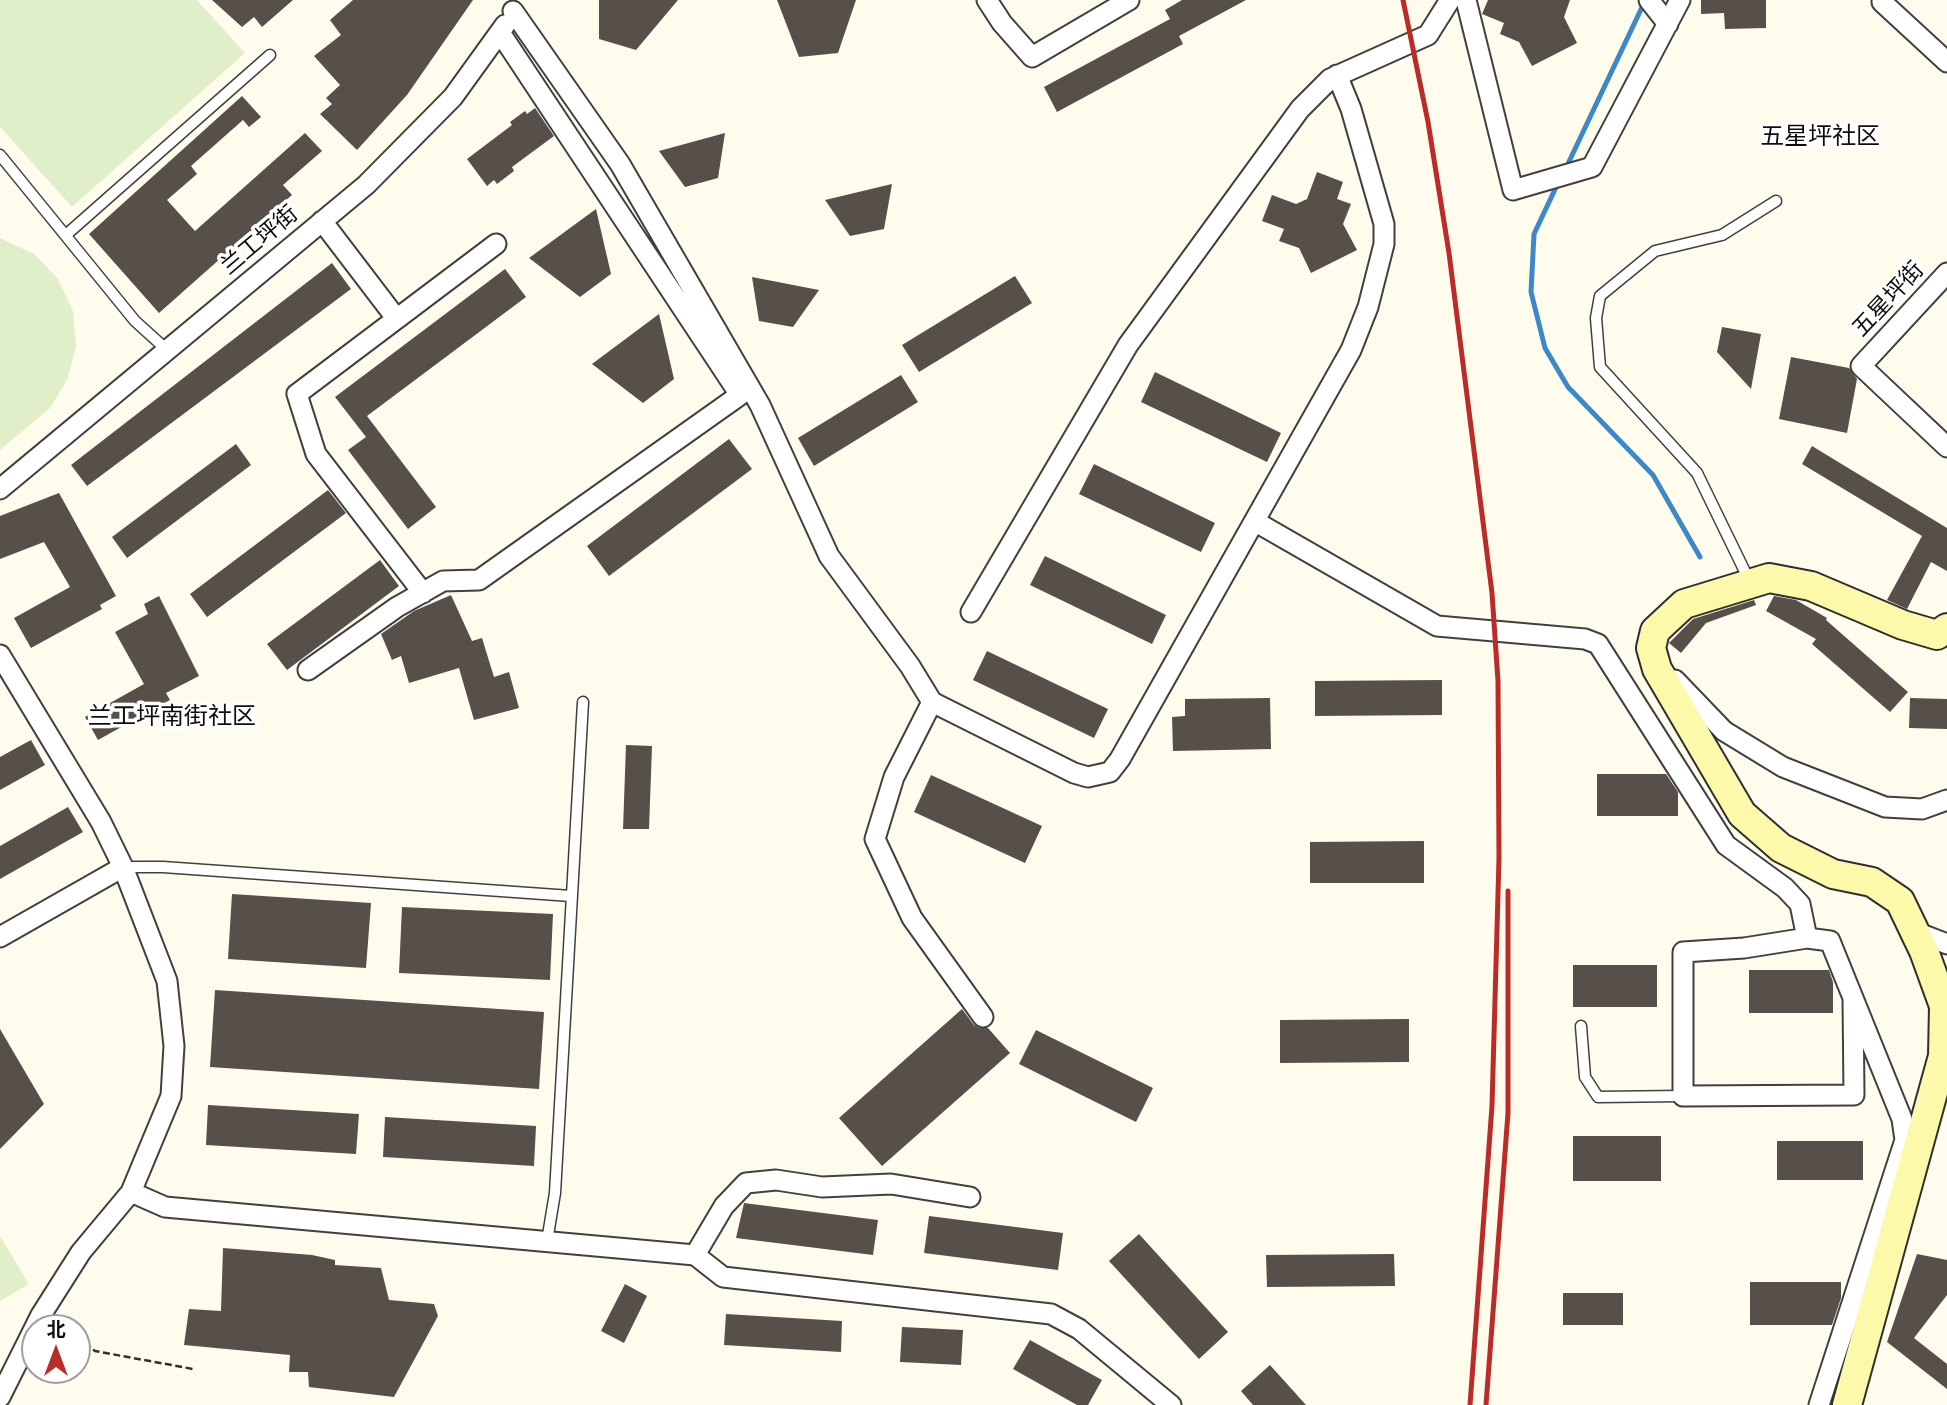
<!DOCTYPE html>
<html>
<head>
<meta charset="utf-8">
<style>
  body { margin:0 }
  #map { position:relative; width:1947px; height:1405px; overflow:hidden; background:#fffcee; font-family:"Times New Roman","Noto Sans SC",serif }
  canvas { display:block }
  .north { position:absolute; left:21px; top:1314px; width:70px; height:70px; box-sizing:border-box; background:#fff; border:2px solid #9e9e9e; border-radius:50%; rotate:0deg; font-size:19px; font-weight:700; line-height:28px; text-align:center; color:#0d0d0d }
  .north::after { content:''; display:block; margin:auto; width:24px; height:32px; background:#b92c29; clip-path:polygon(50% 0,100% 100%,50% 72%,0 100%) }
</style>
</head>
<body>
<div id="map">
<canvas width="1947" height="1405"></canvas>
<div class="north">北</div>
</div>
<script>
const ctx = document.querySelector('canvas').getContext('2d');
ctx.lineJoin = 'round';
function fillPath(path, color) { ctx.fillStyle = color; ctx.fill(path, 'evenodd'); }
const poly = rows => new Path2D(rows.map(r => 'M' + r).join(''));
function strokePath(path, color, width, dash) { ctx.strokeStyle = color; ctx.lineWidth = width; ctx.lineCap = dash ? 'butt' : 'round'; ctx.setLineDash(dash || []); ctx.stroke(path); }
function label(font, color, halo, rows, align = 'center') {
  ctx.font = font + ' "Times New Roman","Noto Sans SC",serif'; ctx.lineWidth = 7; ctx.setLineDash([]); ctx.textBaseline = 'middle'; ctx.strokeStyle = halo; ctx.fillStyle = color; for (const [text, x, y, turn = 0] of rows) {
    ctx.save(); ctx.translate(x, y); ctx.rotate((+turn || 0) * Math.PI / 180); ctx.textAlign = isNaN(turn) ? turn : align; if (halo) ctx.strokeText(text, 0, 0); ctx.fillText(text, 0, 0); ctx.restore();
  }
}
const pitch = poly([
  [0,0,197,0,245,53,72,207,0,127],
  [0,238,34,254,58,279,73,311,76,345,68,378,50,408,0,450],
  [0,1236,29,1284,0,1301]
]);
const stream = poly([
  [1566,168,1644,3],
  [1558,183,1534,234,1531,292,1545,348,1568,387,1653,475,1700,557]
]);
const building = poly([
  [212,0,293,0,262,27,254,17,242,27],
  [353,0,473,0,407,95,357,150,320,114,332,104,326,98,340,85,314,56,341,35,330,20],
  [599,0,678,0,636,50,599,39],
  [777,0,856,0,838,53,799,57],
  [1182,0,1246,0,1179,36,1183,44,1057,112,1044,87,1170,19,1165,10],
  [1488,0,1570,0,1564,17,1577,43,1532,66,1519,42,1500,34,1504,23,1482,14],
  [1701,0,1766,0,1766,28,1725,29,1724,13,1701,14],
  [242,96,261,117,249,127,243,120,191,166,197,174,167,200,195,231,305,133,322,151,283,185,292,195,159,313,89,234],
  [535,108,554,136,512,167,514,171,497,184,494,180,487,186,467,159,512,125,510,122,525,111,527,114],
  [725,133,718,178,685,187,659,151],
  [1317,172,1343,182,1337,199,1351,204,1343,224,1357,250,1311,273,1299,248,1279,241,1284,229,1262,221,1272,195,1296,204,1307,199],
  [892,184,884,229,850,236,825,200],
  [596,209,611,274,580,297,529,258],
  [332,263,351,289,87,486,71,465],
  [505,269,526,297,367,416,436,507,408,529,348,450,366,437,335,397],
  [1015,276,1032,303,919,372,902,345],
  [752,277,819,290,793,327,759,321],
  [659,314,674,379,643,403,592,364],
  [1722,327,1761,334,1751,389,1717,352],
  [1791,357,1849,368,1857,379,1847,433,1779,419],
  [1155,372,1281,433,1267,462,1141,402],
  [901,375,918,402,814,466,798,438],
  [729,439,752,469,609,576,587,546],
  [236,444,251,465,127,558,112,537],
  [1812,446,1947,528,1947,571,1931,562,1907,609,1887,600,1922,536,1802,464],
  [1094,464,1215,523,1201,552,1079,494],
  [328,490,346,513,207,617,190,594],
  [59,493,116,596,100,605,102,609,31,648,14,618,70,587,44,542,0,559,0,516],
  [1045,556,1166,615,1152,644,1030,585],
  [380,560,399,586,287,670,267,644],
  [451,595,472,641,482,638,494,677,509,672,519,708,474,720,459,668,409,683,401,656,392,660,381,634,414,611],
  [159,596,199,676,166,693,170,700,98,740,85,717,144,684,115,632,148,614,144,604],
  [1774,596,1796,600,1827,618,1826,620,1908,692,1890,712,1812,644,1816,639,1766,611],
  [1754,600,1756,605,1706,623,1681,653,1669,643,1693,619],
  [987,651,1108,709,1094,738,973,680],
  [1442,680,1442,715,1315,716,1315,681],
  [1270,698,1271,749,1173,751,1172,717,1185,716,1185,699],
  [1910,698,1947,699,1947,729,1909,728],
  [31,740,45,765,0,790,0,757],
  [626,745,652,746,649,829,623,829],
  [1597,774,1666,774,1678,792,1678,816,1597,816],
  [931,775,1042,826,1025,863,914,812],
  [68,807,83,832,0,879,0,846],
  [1424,841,1424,883,1310,883,1310,842],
  [232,894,371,903,366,968,228,959],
  [402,907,553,914,550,980,399,973],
  [1573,965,1657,965,1657,1007,1573,1007],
  [1749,970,1829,970,1833,982,1833,1013,1749,1013],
  [215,990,544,1012,539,1089,210,1067],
  [962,1009,974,1025,979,1028,988,1028,1010,1053,882,1166,839,1118],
  [1409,1019,1409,1062,1280,1063,1280,1020],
  [0,1029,44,1104,0,1149],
  [1036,1030,1153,1088,1136,1122,1019,1064],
  [208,1105,359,1114,356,1154,206,1145],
  [385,1117,536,1126,534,1166,383,1157],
  [1573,1136,1661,1136,1661,1181,1573,1181],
  [1777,1141,1863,1141,1863,1180,1777,1180],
  [744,1203,878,1220,873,1255,736,1238],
  [929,1216,1063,1233,1058,1270,924,1253],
  [1139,1234,1228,1332,1199,1359,1109,1261],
  [223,1248,312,1255,335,1260,335,1265,381,1268,389,1300,434,1304,438,1316,394,1397,309,1387,308,1372,289,1372,290,1355,184,1345,189,1309,221,1311],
  [1394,1254,1395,1286,1267,1287,1266,1255],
  [1917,1254,1947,1260,1947,1295,1914,1338,1947,1364,1947,1389,1887,1342],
  [1750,1282,1841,1282,1841,1298,1832,1325,1750,1325],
  [625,1284,647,1296,624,1343,601,1331],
  [1563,1293,1623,1293,1623,1325,1563,1325],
  [726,1314,842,1321,841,1352,724,1345],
  [902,1327,963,1330,961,1365,900,1362],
  [1030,1340,1102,1380,1088,1405,1077,1405,1013,1369],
  [1270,1365,1306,1405,1253,1405,1241,1391]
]);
const path = poly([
  [56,1323,65,1328],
  [77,1336,95,1351,193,1369]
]);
const lane = poly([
  [0,155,135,321,167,350],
  [67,234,270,55],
  [1750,582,1697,473,1600,367,1596,318,1600,296,1655,251,1722,235,1776,201],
  [123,867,163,867,571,896],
  [1581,1026,1585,1077,1598,1097,1683,1096],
  [547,1241,555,1193,583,702]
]);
const street = poly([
  [987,0,1002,23,1032,57,1129,0],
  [1466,0,1513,190,1592,167,1680,0],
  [1649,0,1668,24],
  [1882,2,1947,62],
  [513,11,620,164,760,405,829,556,910,666,932,702,894,777,875,839,912,918,983,1017],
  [322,221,396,318],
  [1947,273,1861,366,1947,447],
  [0,489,366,185,453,97,505,25],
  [1256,522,1437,626,1585,639,1598,644,1726,845,1785,888,1800,904,1807,938],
  [423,593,316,454,297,394,496,244],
  [971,612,1128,345,1300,109,1330,79,1428,35,1450,0],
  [0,655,101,822,123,867,0,937],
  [308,670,397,607,443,581,479,580,740,395,501,34],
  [1675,680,1724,731,1783,767,1885,807,1922,809,1947,800],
  [932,702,1074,773,1088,777,1110,772,1120,759,1351,350,1368,307,1384,244,1384,224,1351,109,1337,75],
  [1916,932,1947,944],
  [131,1192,165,1207,695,1255,723,1277,1051,1314,1079,1329,1171,1405],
  [695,1255,724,1206,746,1183,776,1180,822,1187,891,1184,970,1197],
  [0,1397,41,1315,81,1252,131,1192,171,1096,174,1046,167,981,123,867],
  [1819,1405,1905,1140,1902,1119,1830,941,1807,938,1744,948,1683,952,1683,1096,1854,1095,1853,998]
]);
const secondary = poly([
  [1847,1405,1943,1056,1944,1006,1924,951,1900,901,1872,882,1833,874,1781,848,1742,814,1657,669,1651,648,1655,631,1684,604,1769,578,1811,586,1903,625,1937,635,1947,628]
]);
const rail = poly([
  [1403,0,1428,122,1449,253,1492,593,1498,681,1499,858,1492,1106,1470,1405],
  [1486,1405,1508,1113,1508,891]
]);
const streetNames = [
  ["兰工坪街",260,241,-40],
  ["五星坪街",1889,300,-47]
];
const neighbourhoodNames = [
  ["五星坪社区",1820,138],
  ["兰工坪南街社区",172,718]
];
fillPath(pitch, '#e0efca');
strokePath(stream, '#3d88c9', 5);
fillPath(building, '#564f4a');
strokePath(lane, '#404040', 13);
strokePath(street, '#404040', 23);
strokePath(secondary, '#2f2f2f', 32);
strokePath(path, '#2f2f2f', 2.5, [7, 3.5]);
strokePath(lane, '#fff', 10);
strokePath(street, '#fff', 19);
strokePath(secondary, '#fdf9ab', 28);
strokePath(rail, '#b92c29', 5);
label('23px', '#0d0d0d', '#fff', streetNames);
label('24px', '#0d0d0d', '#fff', neighbourhoodNames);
</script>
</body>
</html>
